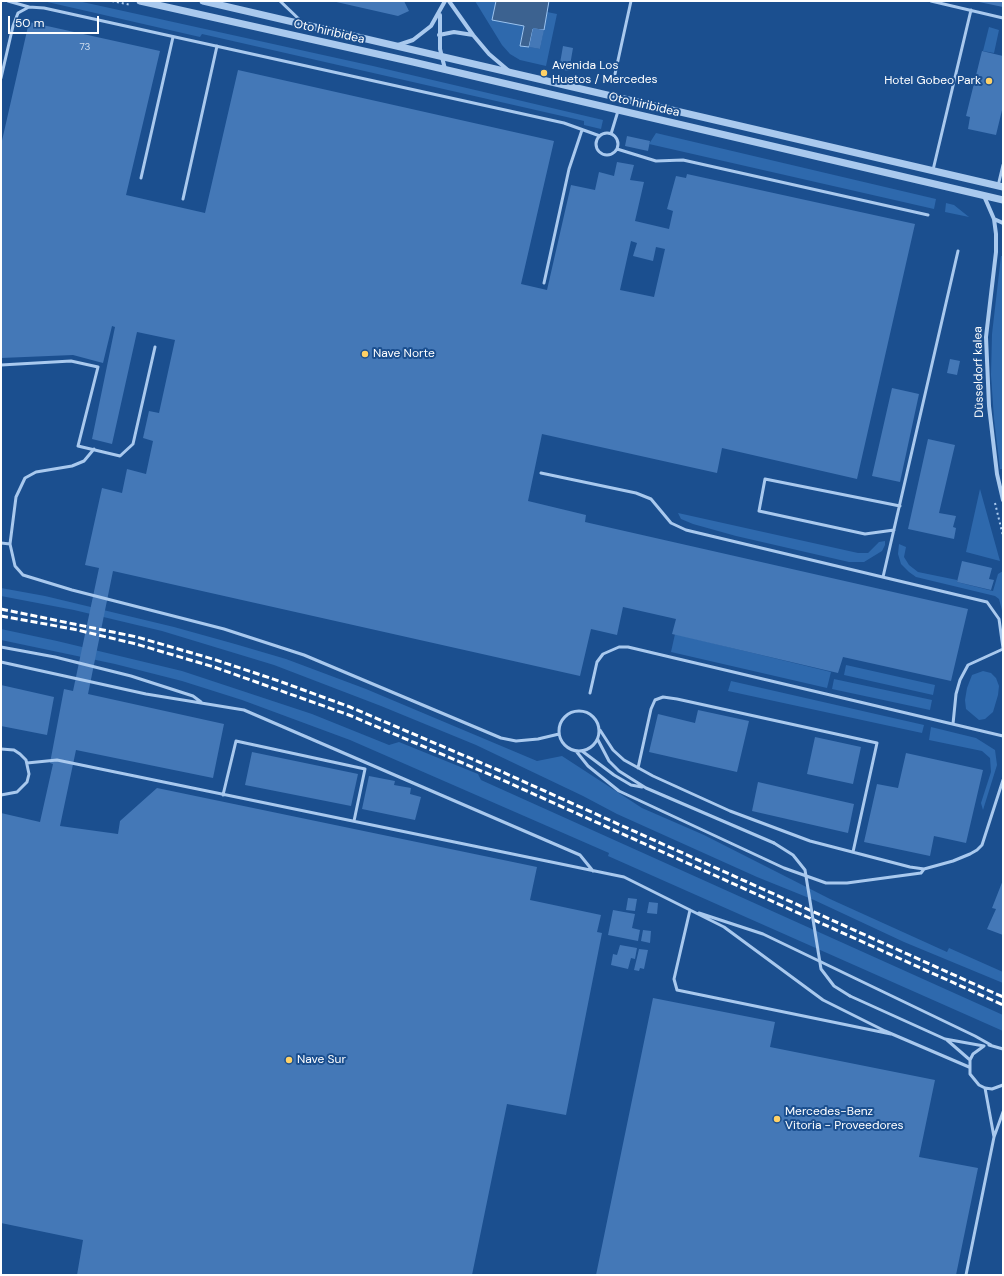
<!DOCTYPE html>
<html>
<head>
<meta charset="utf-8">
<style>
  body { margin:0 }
  #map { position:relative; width:1004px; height:1276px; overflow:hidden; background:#1b4f8f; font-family:"DM Sans",sans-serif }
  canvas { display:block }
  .frame { position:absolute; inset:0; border:2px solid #fff; pointer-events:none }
  .scale { position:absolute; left:8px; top:16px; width:91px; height:18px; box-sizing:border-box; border:2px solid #fff; border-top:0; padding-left:5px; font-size:12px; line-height:14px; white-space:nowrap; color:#fff; -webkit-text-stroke:3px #1b4f8f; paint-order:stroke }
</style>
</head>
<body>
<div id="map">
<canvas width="1004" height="1276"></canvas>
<div class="frame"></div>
<div class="scale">50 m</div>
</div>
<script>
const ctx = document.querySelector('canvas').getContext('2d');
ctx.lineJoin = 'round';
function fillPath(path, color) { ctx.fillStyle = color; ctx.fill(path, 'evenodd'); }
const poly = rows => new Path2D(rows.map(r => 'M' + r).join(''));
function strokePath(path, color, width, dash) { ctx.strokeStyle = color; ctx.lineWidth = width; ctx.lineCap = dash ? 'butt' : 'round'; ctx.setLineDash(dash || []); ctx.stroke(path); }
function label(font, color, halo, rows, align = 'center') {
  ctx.font = font + ' "DM Sans",sans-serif'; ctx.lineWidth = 4; ctx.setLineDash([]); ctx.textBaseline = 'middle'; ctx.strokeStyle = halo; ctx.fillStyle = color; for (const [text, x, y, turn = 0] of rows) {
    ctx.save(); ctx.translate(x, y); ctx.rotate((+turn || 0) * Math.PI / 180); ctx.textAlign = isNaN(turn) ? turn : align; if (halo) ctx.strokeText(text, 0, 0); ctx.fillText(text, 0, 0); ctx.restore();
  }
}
const green = poly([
  [43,1,78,1,373,66,603,120,601,129,584,125,584,121,202,34,200,37],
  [475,1,496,1,493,20,524,26,520,45,540,49,547,12,557,14,546,66,520,60,510,54,502,45],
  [989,27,999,30,994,53,983,51],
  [656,133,936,199,934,209,649,144],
  [946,203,954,205,969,217,945,212],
  [1001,256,1003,256,1003,469,1000,469,994,419,991,375,992,334],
  [980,489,1000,561,966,552],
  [678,513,858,553,868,553,879,542,885,541,885,545,882,551,864,562,849,562,736,536,693,524,681,519],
  [899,544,906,547,904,557,909,565,918,572,957,580,957,582,993,591,998,574,1003,571,1003,614,999,599,995,596,916,577,909,572,901,564,898,554],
  [1,588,45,596,174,627,235,644,286,659,366,689,537,761,562,756,642,808,704,835,830,899,947,952,949,948,1003,972,1003,983,904,942,814,900,757,877,617,814,583,796,476,745,381,706,274,665,162,631,74,610,1,596],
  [1,629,57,641,182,671,312,714,389,745,399,742,478,774,481,780,1003,1015,1003,1031,608,856,609,853,350,740,242,700,182,681,115,664,1,640],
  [675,634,831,672,827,688,671,652],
  [846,665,935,685,933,695,844,675],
  [983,671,991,673,996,678,999,686,998,695,993,712,985,719,979,720,966,709,965,700,967,688,972,675],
  [834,679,932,700,930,710,832,689],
  [731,681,924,725,922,733,728,691],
  [931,727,976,738,995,750,997,765,983,810,981,803,991,772,990,758,982,751,929,740]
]);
const water = poly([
  [496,1,549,1,544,30,533,29,529,47,520,46,524,26,492,20,496,1]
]);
const building = poly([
  [332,1,404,1,409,11,398,16],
  [1003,1,1003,7,979,2,979,1],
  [29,22,160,51,126,195,205,213,238,70,554,141,521,284,547,290,571,185,595,190,599,172,614,176,617,162,634,165,630,180,644,182,635,221,669,229,673,211,667,209,676,176,686,178,687,174,915,224,857,479,722,448,717,473,542,434,528,501,586,515,585,522,968,609,951,681,843,657,838,673,672,634,676,619,623,607,617,635,591,629,580,676,113,571,88,694,224,724,213,778,76,750,60,826,118,834,120,821,157,788,537,867,530,900,601,915,597,932,602,933,566,1115,507,1104,472,1275,77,1275,83,1240,1,1223,1,813,40,822,53,764,50,763,64,689,73,691,99,568,85,565,102,488,122,493,127,469,146,474,153,441,143,438,149,411,159,413,175,340,137,332,112,444,92,439,115,327,112,326,103,363,73,355,1,358,1,145],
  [631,241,637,243,633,256,653,261,656,247,665,249,654,297,620,290],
  [533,28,544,30,540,49,529,47],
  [563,46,573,48,569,71,559,69],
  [982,51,1003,56,1003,106,996,135,968,129,970,117,966,116],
  [627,136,650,141,648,151,625,146],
  [950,359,960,361,957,375,947,373],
  [892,388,919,394,900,482,872,476],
  [928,439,955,445,939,513,956,516,953,527,956,528,954,539,908,529],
  [962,561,992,568,989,579,994,580,991,590,957,582],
  [1,685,54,697,47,735,1,726],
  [698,710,749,721,737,772,649,752,658,714,695,723],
  [815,737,861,747,853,784,807,774],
  [252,752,358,774,351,806,245,785],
  [906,753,983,770,966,843,934,836,930,856,864,842,877,784,898,788],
  [369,776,395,781,394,785,411,788,410,794,421,797,415,820,362,809],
  [758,782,854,804,848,833,752,811],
  [1003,880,1003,935,987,929,996,909,992,908],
  [628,898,637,899,635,911,626,910],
  [649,902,658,903,657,914,647,913],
  [613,910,635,914,632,928,640,930,638,941,608,935],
  [643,930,651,931,650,943,641,941],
  [620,945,637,948,635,959,631,958,628,969,611,965,613,954,617,955],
  [639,949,648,950,644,969,640,968,639,971,634,970],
  [653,998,775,1022,770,1047,935,1080,919,1157,978,1168,956,1275,596,1275]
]);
const path = poly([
  [112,1,131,5],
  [995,503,1003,536]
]);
const service = poly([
  [8,1,29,7],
  [280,1,302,22],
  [931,1,1003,18],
  [615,74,631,1],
  [1,78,13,26,18,13,29,7,44,8,564,123,600,136],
  '596 144a11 11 0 1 1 22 0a11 11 0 1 1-22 0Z',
  [611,134,618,111],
  [617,149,656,161,683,160,928,215],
  [933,170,971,10],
  [141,178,173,37],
  [998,186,1003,165],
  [183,199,217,46],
  [544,283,569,169,582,130],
  [1,365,71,361,98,367,78,446,120,456,133,444,155,347],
  [94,449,84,461,72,466,36,472,25,478,16,497,10,544,15,566,23,575,72,590,224,629,304,655,501,738,516,741,538,739,559,734],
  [541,473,636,493,651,499,671,523,686,530,987,602,999,619,1003,648],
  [894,530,865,534,759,511,765,479,900,506],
  [1,543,10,544],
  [883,577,958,251],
  [1,647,55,657,131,676,193,696,201,702],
  [1,662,146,694,244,710,580,855,593,871],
  [590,693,597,662,603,654,619,647,628,647,1003,736],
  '559 731a20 20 0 1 1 40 0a20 20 0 1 1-40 0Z',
  [953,724,956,694,960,680,968,665,1003,649],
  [600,730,613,750,624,760,653,776,730,811,810,841,910,867,924,869,953,861,970,854,977,850,982,845,1003,780],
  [598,740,609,761,619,771,646,788,774,843],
  [1,749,14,750,20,754,26,760,29,774,27,782,17,792,1,795],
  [576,751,588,766,619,791,784,868,826,883,847,883,921,873,924,869],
  [582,751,614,775,631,785,642,787],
  [27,763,57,760,624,877,724,927,823,1000,885,1031,969,1067],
  [638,768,651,709,655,700,663,697,677,699,877,743,853,852],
  [223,795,236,741,365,769,354,821],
  [690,910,674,979,677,990,891,1034],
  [699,913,763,934,975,1036,991,1045],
  [850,996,945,1039,984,1046],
  [947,1040,970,1060],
  [989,1045,1003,1049],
  [984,1046,973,1054,970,1060,970,1074,979,1085,985,1088,992,1089,1003,1085],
  [985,1088,994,1137],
  [966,1275,994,1137,1003,1112]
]);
const minor = poly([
  [449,1,473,35,489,54,509,71],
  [440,15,440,49,445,69],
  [439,35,454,32,473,35],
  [398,45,413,40,431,26,445,1],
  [984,196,994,219,996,234,996,252,986,337,989,406,997,474,1003,500],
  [994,219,1003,223]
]);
const tertiary = poly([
  [140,1,413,62,1003,200],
  [203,1,1003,187]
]);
const rail = poly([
  [1,609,137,637,216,660,279,681,350,707,498,770,1003,997],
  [1,616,73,629,136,644,214,667,349,715,498,778,1003,1005]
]);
const serviceBridge = poly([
  [774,843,793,855,805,870,821,969,834,986,850,996]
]);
const markers = [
  [544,73,4,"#ffd166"],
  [989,81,4,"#ffd166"],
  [365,354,4,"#ffd166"],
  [289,1060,4,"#ffd166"],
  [777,1119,4,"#ffd166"]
];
const numberNames = [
  ["73",85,47]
];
const streetNames = [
  ["Oto hiribidea",329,32,13],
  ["Oto hiribidea",644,105,13],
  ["Düsseldorf kalea",979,372,-91]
];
const poiNames = [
  ["Avenida Los",552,66],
  ["Huetos / Mercedes",552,80],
  ["Hotel Gobeo Park",981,81,"right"],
  ["Nave Norte",373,354],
  ["Nave Sur",297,1060],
  ["Mercedes-Benz",785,1112],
  ["Vitoria - Proveedores",785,1126]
];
fillPath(green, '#2e69ad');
fillPath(water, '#3c6290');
strokePath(water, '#9cc4f0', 1);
fillPath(building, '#4478b7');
strokePath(path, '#a9c9ee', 2, [2, 3]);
strokePath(service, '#a9c9ee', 3);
strokePath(minor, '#a9c9ee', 4);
strokePath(tertiary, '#a9c9ee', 7);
strokePath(rail, '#fff', 3, [7, 3]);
strokePath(serviceBridge, '#a9c9ee', 3);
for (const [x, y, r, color] of markers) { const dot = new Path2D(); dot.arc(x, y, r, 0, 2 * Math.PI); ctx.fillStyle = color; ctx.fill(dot); strokePath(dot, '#1b4f8f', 1.5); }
label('10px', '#d0dded', null, numberNames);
label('12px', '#fff', '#1b4f8f', streetNames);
label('12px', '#fff', '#1b4f8f', poiNames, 'left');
</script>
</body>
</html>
